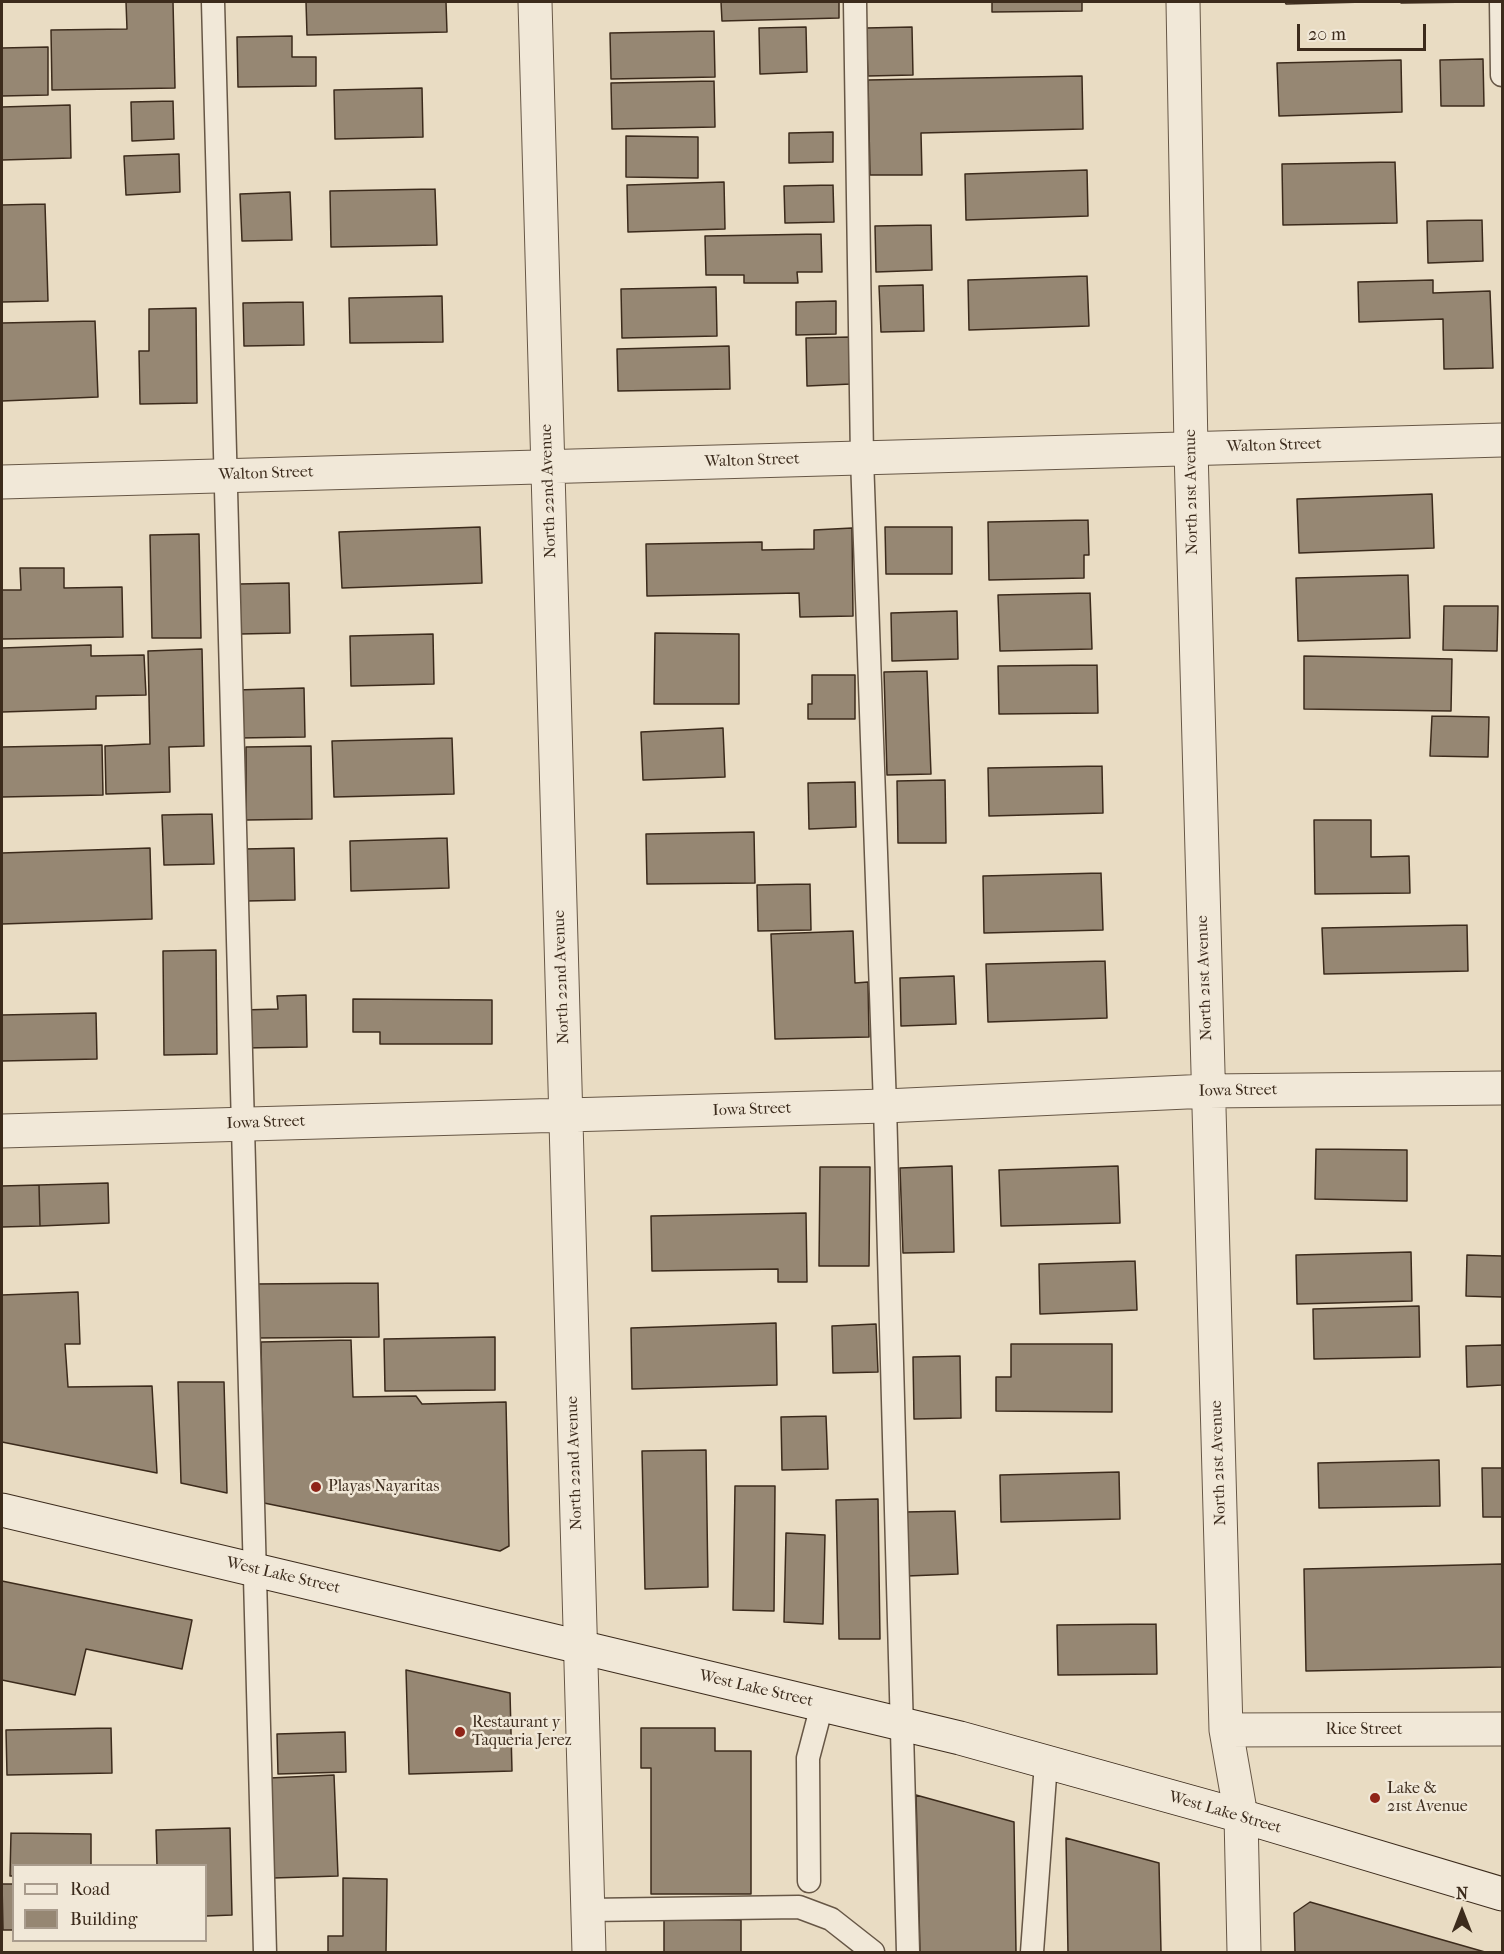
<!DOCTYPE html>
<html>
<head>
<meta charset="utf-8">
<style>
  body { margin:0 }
  #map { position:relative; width:1504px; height:1954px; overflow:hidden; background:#e9dcc3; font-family:"IM FELL French Canon",serif }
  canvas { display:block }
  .frame { position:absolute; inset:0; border:3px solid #3c2b1c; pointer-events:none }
  .legend { position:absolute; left:12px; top:1864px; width:195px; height:78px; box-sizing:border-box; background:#f1e8d8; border:2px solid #a99c8d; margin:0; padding:8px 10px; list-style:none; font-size:18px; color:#3c2b1c }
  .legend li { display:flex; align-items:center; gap:12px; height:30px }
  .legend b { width:30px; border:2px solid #a99c8d }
  .north { position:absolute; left:1432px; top:1882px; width:60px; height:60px; -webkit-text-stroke:4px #f1e8d8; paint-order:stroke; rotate:0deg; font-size:16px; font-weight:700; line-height:24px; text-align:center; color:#3c2b1c }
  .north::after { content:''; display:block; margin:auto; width:21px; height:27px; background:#3c2b1c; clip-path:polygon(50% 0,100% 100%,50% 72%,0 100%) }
  .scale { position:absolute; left:1297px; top:24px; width:129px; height:27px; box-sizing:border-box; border:3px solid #3c2b1c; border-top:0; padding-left:8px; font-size:18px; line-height:21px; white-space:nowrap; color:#3c2b1c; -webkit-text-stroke:4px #f1e8d8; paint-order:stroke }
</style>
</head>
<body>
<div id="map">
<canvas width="1504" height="1954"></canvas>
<div class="frame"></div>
<ul class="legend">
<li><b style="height:8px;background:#f1e8d8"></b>Road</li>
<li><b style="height:16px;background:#968773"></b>Building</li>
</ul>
<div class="north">N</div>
<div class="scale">20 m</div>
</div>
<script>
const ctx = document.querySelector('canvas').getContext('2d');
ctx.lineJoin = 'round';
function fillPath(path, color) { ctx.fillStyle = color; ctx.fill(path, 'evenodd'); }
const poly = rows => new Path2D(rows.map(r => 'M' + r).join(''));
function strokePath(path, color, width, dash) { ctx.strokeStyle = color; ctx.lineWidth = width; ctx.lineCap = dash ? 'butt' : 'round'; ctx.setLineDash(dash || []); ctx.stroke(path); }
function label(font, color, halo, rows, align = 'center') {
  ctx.font = font + ' "IM FELL French Canon",serif'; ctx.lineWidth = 5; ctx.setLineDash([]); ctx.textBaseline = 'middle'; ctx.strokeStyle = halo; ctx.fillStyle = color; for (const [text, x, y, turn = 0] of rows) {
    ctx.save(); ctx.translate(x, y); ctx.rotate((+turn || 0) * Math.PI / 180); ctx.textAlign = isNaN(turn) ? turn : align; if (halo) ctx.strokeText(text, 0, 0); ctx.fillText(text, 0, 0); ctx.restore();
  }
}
const building = poly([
  [126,2,173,2,175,88,52,90,51,30,127,29,126,2],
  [306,2,446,2,447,32,307,35,306,2],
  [721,2,839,2,839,18,722,21,721,2],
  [992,2,1082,2,1082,11,992,12,992,2],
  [1285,2,1365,2,1286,4,1285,2],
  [1401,2,1475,2,1401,3,1401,2],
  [806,27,807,72,760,74,759,28,806,27],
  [912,27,913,75,868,76,866,28,912,27],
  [714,31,715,77,611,79,610,33,714,31],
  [292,36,292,57,316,57,316,86,238,87,237,37,292,36],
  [48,47,48,95,2,96,2,48,48,47],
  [1483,59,1484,106,1441,106,1440,60,1483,59],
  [1401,60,1402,112,1279,116,1277,63,1401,60],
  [1082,76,1083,129,921,133,922,175,870,175,868,80,1082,76],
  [714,81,715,127,612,129,611,83,714,81],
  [422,88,423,137,335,139,334,90,422,88],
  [173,101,174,139,132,141,131,102,173,101],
  [70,105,71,158,2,160,2,107,70,105],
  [833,132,833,162,789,163,789,133,833,132],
  [626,136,698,137,698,178,626,177,626,136],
  [179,154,180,192,126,195,124,156,179,154],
  [1395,162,1397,223,1283,225,1282,164,1395,162],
  [1087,170,1088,216,966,220,965,174,1087,170],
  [724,182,725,229,628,232,627,185,724,182],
  [833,185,834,222,785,223,784,186,833,185],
  [435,189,437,245,331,247,330,191,435,189],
  [290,192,292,240,242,241,240,194,290,192],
  [45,204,48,301,2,302,2,205,45,204],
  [1482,220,1483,261,1428,263,1427,221,1482,220],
  [931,225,932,270,876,272,875,226,931,225],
  [821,234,822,272,797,272,798,283,744,283,744,275,706,275,705,236,821,234],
  [1087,276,1089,326,969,330,968,280,1087,276],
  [1433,280,1433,293,1490,291,1493,368,1444,369,1443,319,1359,322,1358,282,1433,280],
  [923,285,924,331,881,332,879,286,923,285],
  [716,287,717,336,622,338,621,289,716,287],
  [442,296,443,342,350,343,349,298,442,296],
  [836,301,836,334,796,335,796,302,836,301],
  [303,302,304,345,244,346,243,303,303,302],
  [196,308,197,403,140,404,139,351,149,351,149,309,196,308],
  [95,321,98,397,2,401,2,323,95,321],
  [850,337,851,384,807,386,806,338,850,337],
  [729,346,730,389,618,391,617,349,729,346],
  [1432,494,1434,548,1299,553,1297,499,1432,494],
  [1088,520,1089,555,1084,555,1084,578,989,580,988,522,1088,520],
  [480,527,482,583,342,588,339,532,480,527],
  [885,527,952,527,952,574,886,574,885,527],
  [852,528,853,616,800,617,799,593,647,596,646,544,762,542,762,550,814,549,814,530,852,528],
  [199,534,201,638,152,638,150,535,199,534],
  [20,568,64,568,64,588,122,587,123,637,2,639,2,590,21,590,20,568],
  [1408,575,1410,638,1298,641,1296,578,1408,575],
  [289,583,290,633,240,634,239,584,289,583],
  [1090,593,1092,649,1000,651,998,595,1090,593],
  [1444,606,1498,606,1497,651,1443,650,1444,606],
  [957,611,958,659,892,661,891,613,957,611],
  [655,633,739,634,739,704,654,704,655,633],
  [433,634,434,684,351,686,350,636,433,634],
  [91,645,91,656,144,655,146,695,96,696,96,709,2,712,2,648,91,645],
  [202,649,204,746,169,747,170,792,106,794,105,746,150,744,148,651,202,649],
  [1304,656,1452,659,1451,711,1304,709,1304,656],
  [1097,665,1098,713,999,714,998,666,1097,665],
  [927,671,931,774,887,775,884,672,927,671],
  [812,675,855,675,855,719,808,719,808,704,812,704,812,675],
  [304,688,305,737,238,738,236,690,304,688],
  [1432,716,1489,717,1488,757,1430,756,1432,716],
  [723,728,725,777,643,780,641,732,723,728],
  [452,738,454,794,334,797,332,741,452,738],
  [102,745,103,795,2,797,2,747,102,745],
  [311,746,312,819,246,820,246,747,311,746],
  [1102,766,1103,813,989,816,988,768,1102,766],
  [945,780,946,843,898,843,897,781,945,780],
  [855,782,856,827,809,829,808,783,855,782],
  [212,814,214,864,164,865,162,815,212,814],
  [1314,820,1371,820,1371,857,1409,856,1410,893,1315,894,1314,820],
  [754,832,755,883,647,884,646,834,754,832],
  [447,838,449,888,351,891,350,841,447,838],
  [150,848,152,919,2,924,2,853,150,848],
  [294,848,295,900,246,901,244,849,294,848],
  [1101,873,1103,930,984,933,983,876,1101,873],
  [810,884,811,930,758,931,757,885,810,884],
  [1467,925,1468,971,1324,974,1322,928,1467,925],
  [853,931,855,983,868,982,869,1037,775,1039,771,934,853,931],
  [216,950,217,1054,164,1055,163,951,216,950],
  [1105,961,1107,1018,988,1022,986,964,1105,961],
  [954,976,956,1024,901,1026,900,978,954,976],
  [306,995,307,1047,243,1048,242,1010,278,1009,277,996,306,995],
  [353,999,492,1000,492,1044,380,1044,380,1032,353,1032,353,999],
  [96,1013,97,1059,2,1061,2,1015,96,1013],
  [1316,1149,1407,1150,1407,1201,1315,1199,1316,1149],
  [952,1166,954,1252,903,1253,900,1168,952,1166],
  [1118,1166,1120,1223,1001,1226,999,1170,1118,1166],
  [820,1167,870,1167,869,1266,819,1266,820,1167],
  [108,1183,109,1223,40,1226,39,1185,108,1183],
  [39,1185,40,1226,2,1227,2,1186,39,1185],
  [806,1213,807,1282,778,1282,778,1269,652,1271,651,1216,806,1213],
  [1411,1252,1412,1301,1297,1304,1296,1255,1411,1252],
  [1467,1255,1502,1256,1502,1297,1466,1296,1467,1255],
  [1135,1261,1137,1310,1040,1314,1039,1264,1135,1261],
  [378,1283,379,1337,254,1338,254,1284,378,1283],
  [78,1292,80,1344,65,1344,68,1387,152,1386,157,1473,2,1442,2,1295,78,1292],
  [1419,1306,1420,1357,1314,1359,1313,1309,1419,1306],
  [776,1323,777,1385,632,1389,631,1328,776,1323],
  [876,1324,878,1372,833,1373,832,1326,876,1324],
  [495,1337,495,1390,385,1391,384,1339,495,1337],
  [351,1340,353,1397,416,1396,422,1404,506,1402,509,1546,500,1551,264,1503,261,1342,351,1340],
  [1011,1344,1112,1344,1112,1412,996,1411,996,1377,1011,1377,1011,1344],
  [1502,1345,1502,1385,1467,1387,1466,1346,1502,1345],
  [960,1356,961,1418,914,1419,913,1357,960,1356],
  [178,1382,224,1382,227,1493,181,1483,178,1382],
  [826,1416,828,1469,782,1470,781,1417,826,1416],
  [706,1450,708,1587,645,1589,642,1451,706,1450],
  [1439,1460,1440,1506,1319,1508,1318,1463,1439,1460],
  [1482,1468,1502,1468,1502,1517,1483,1517,1482,1468],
  [1119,1472,1120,1519,1001,1522,1000,1475,1119,1472],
  [735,1486,775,1486,774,1611,733,1610,735,1486],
  [878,1499,880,1639,839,1639,836,1500,878,1499],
  [955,1511,958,1574,907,1576,905,1512,955,1511],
  [786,1533,825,1535,823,1624,784,1622,786,1533],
  [1502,1564,1502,1667,1306,1671,1304,1569,1502,1564],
  [2,1581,192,1620,182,1669,86,1649,75,1695,2,1680,2,1581],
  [1156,1624,1157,1674,1058,1675,1057,1625,1156,1624],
  [406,1670,510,1693,512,1771,409,1774,406,1670],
  [111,1728,112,1773,7,1775,6,1730,111,1728],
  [641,1728,715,1728,715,1751,751,1751,751,1894,651,1894,651,1768,641,1768,641,1728],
  [345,1732,346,1772,278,1774,277,1734,345,1732],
  [334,1775,338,1876,273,1878,270,1778,334,1775],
  [916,1795,1014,1822,1016,1952,920,1952,916,1795],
  [230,1828,232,1915,206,1916,206,1866,157,1866,156,1830,230,1828],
  [11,1833,91,1834,91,1866,14,1866,14,1876,10,1876,11,1833],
  [1066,1838,1159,1863,1161,1952,1068,1952,1066,1838],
  [343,1878,387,1879,386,1952,328,1952,328,1936,343,1936,343,1878],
  [2,1884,14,1884,14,1930,3,1930,2,1884],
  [1310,1902,1485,1952,1295,1952,1294,1913,1310,1902],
  [664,1919,741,1920,741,1952,664,1952,664,1919]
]);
const service = poly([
  [213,2,265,1952],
  [855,2,862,458,885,1106,908,1952],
  [1501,2,1502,75],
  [809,1881,808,1758,822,1705],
  [588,1910,799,1907,831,1919,873,1952],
  [1032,1952,1046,1763]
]);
const minor = poly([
  [535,2,589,1952],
  [1183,2,1191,449,1226,1730,1241,1816,1244,1952],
  [2,482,1502,440],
  [2,1131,885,1106,1208,1091,1502,1088],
  [1226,1730,1502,1729]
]);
const secondary = poly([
  [2,1510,580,1647,960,1738,1241,1816,1502,1894]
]);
const markers = [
  [316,1487,6,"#8f2418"],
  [460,1732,6,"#8f2418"],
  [1375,1798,6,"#8f2418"]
];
const streetNames = [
  ["Walton Street",1274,446,-2],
  ["Walton Street",752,461,-2],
  ["Walton Street",266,474,-2],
  ["North 22nd Avenue",549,491,-92],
  ["North 21st Avenue",1192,492,-91],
  ["North 22nd Avenue",562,977,-92],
  ["North 21st Avenue",1205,978,-92],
  ["Iowa Street",1238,1091,-1],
  ["Iowa Street",752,1110,-2],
  ["Iowa Street",266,1123,-2],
  ["North 22nd Avenue",575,1463,-92],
  ["North 21st Avenue",1219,1463,-92],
  ["West Lake Street",283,1576,13],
  ["West Lake Street",756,1689,13],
  ["Rice Street",1364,1730],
  ["West Lake Street",1225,1813,16]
];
const poiNames = [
  ["Playas Nayaritas",328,1487],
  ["Restaurant y",472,1723],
  ["Taqueria Jerez",472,1741],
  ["Lake &",1387,1789],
  ["21st Avenue",1387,1807]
];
fillPath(building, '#968773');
strokePath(building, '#3c2b1c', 1.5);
strokePath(service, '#675746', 25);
strokePath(minor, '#675746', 35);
strokePath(secondary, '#3c2b1c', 35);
strokePath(service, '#f1e8d8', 22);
strokePath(minor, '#f1e8d8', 33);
strokePath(secondary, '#f1e8d8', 33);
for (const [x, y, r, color] of markers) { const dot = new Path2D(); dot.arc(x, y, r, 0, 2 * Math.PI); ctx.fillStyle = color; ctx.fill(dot); strokePath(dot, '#f1e8d8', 2); }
label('16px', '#3c2b1c', '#f1e8d8', streetNames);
label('16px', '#3c2b1c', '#f1e8d8', poiNames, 'left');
</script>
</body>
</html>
